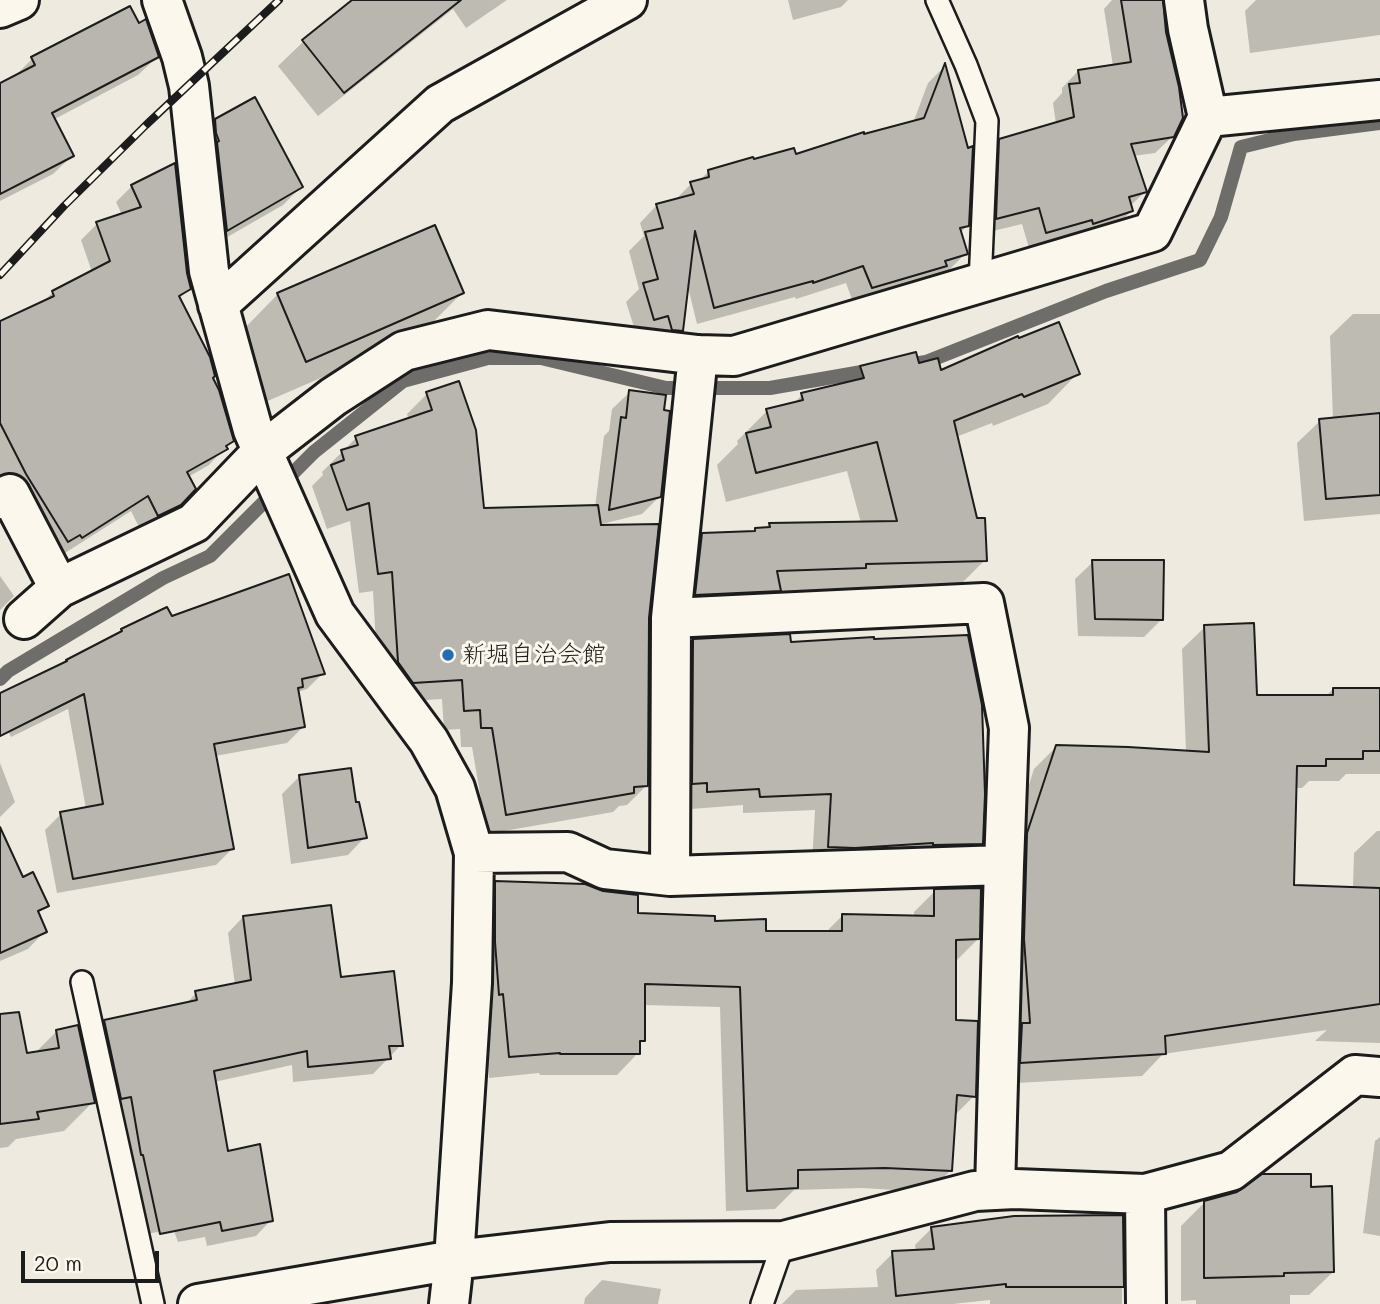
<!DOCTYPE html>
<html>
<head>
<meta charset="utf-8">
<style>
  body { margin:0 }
  #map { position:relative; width:1380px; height:1304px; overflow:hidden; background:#eeeadf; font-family:Mali,sans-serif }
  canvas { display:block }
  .scale { position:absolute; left:21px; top:1251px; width:138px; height:32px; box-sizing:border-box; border:4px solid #1c1c1c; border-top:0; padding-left:9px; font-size:21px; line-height:24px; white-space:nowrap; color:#1c1c1c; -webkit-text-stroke:5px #fbf7ec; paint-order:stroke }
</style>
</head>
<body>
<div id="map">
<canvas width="1380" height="1304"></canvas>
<div class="scale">20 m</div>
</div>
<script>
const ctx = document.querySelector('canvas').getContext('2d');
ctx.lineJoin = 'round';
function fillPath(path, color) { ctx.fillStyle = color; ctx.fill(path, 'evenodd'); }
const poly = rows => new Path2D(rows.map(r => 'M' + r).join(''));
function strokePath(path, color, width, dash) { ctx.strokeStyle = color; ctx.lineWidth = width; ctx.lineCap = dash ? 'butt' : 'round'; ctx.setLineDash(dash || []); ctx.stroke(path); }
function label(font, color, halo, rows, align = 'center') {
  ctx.font = font + ' Mali,"Klee One",sans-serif'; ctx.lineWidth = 6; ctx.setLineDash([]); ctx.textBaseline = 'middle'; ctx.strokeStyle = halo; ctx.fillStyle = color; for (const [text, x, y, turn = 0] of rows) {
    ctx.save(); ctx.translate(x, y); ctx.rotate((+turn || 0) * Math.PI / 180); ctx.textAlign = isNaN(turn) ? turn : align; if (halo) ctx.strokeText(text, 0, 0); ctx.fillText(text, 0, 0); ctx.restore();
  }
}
const shadow = poly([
  [355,0,507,0,466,28,453,9,318,116,278,66,303,42],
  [788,0,848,0,841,7,793,20],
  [1112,0,1160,0,1173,136,1155,153,1133,156,1145,192,1130,206,1131,211,1115,228,1029,248,1022,224,980,234,983,157,1000,140,1056,124,1053,103,1062,93,1062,88,1078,71,1113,66,1104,9],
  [1256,0,1380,0,1380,35,1250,53,1245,11],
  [157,57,138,75,53,120,72,156,53,174,0,201,0,85,14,77,32,59],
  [945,66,968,225,960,233,966,253,948,271,936,274,928,283,854,305,846,283,796,299,795,297,697,324,687,283,681,330,663,348,637,336,626,302,639,289,629,251,644,236,640,223,657,205,674,201,691,184,698,182,709,171,753,161,795,156,913,123,928,83],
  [216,121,301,187,283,205,210,247,198,139],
  [132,186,186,274,189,289,179,299,211,378,232,440,209,465,188,477,194,489,163,521,141,531,131,511,65,553,63,550,52,557,0,487,0,333,41,304,53,292,92,272,81,240,97,224,122,215,116,202],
  [462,293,420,335,263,403,236,337,278,294],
  [1353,314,1380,314,1380,514,1304,521,1297,443,1320,421,1333,420,1330,336],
  [917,365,939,372,1078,373,1048,404,993,426,992,423,956,437,985,560,955,590,666,624,672,565,702,535,753,533,756,530,764,529,769,524,861,523,847,471,726,502,717,465,738,444,737,441,767,411,793,404,802,395,845,384,861,368],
  [630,392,660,496,642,514,598,525,647,618,647,785,627,805,619,806,613,812,487,834,472,747,461,747,460,729,444,730,442,699,393,702,378,680,373,591,359,593,350,521,327,529,312,486,323,475,322,472,356,438,409,420,407,414,427,394,483,509,595,507,604,436,609,431,612,409],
  [1093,562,1161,620,1144,637,1078,636,1075,579],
  [0,576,14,596,0,610],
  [171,618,323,673,307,689,297,692,303,727,287,743,215,756,232,849,216,865,57,893,45,830,61,814,86,809,68,709,11,737,0,715,0,701],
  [1205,627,1255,697,1325,697,1334,688,1380,688,1380,774,1346,774,1339,781,1309,781,1302,788,1295,788,1292,886,1353,888,1354,853,1377,831,1380,831,1380,1043,1315,1041,1327,1030,1163,1054,1142,1076,999,1084,1006,856,1034,769,1056,747,1186,752,1182,649],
  [694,641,790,643,981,843,964,860,812,863,815,810,743,813,743,805,691,809,690,799,676,800,676,658],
  [0,763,15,802,0,817],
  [300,776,354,804,365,837,348,855,291,864,282,794],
  [496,883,637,915,713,923,764,933,825,933,842,916,914,917,914,912,935,891,978,939,957,960,955,960,955,1022,974,1096,954,1116,950,1171,929,1192,862,1188,794,1190,775,1209,726,1211,720,1007,643,1005,643,1040,638,1045,638,1053,617,1075,540,1075,539,1073,489,1078,475,904],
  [0,889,46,905,37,914,45,931,28,949,0,961],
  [243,917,339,979,401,1045,373,1074,293,1082,292,1065,214,1082,227,1153,271,1220,256,1236,207,1246,205,1237,178,1242,170,1220,158,1232,138,1235,89,1037,105,1022,185,1005,196,993,235,985,228,933],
  [56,1032,93,1102,64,1131,16,1139,8,1147,0,1148,0,1059,35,1053],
  [1380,1137,1380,1236,1363,1233,1375,1141],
  [1309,1189,1333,1272,1309,1295,1290,1295,1290,1304,1196,1304,1196,1300,1181,1301,1181,1226,1205,1202],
  [1122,1217,1122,1304,990,1304,990,1300,953,1304,782,1304,796,1290,878,1287,876,1270,893,1253,916,1252,915,1245,932,1228],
  [602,1280,661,1289,658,1304,584,1304,585,1298]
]);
const stream = poly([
  [913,364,926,362,1106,291,1200,260,1221,217,1241,147,1294,134,1380,123],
  [0,679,8,671,163,578,210,556,314,452,403,381,488,358,541,358,666,388,770,388,879,369]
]);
const building = poly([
  [352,0,461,0,344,93,302,40,352,0],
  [1121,0,1163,0,1166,32,1179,87,1183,118,1174,137,1131,144,1147,192,1129,197,1133,211,1093,224,1092,220,1046,233,1039,208,996,219,999,139,1074,117,1069,84,1080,83,1078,70,1131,62,1121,0],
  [130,6,139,23,146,19,159,57,52,113,74,156,0,194,0,83,35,65,31,57,130,6],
  [945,63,968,148,973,146,969,226,960,228,968,254,945,261,947,266,872,288,863,266,813,283,813,281,714,308,695,231,683,331,672,330,668,316,654,320,643,283,658,279,645,232,663,228,656,204,694,194,690,182,709,177,708,170,753,157,754,159,794,148,796,154,864,132,864,134,924,118,945,63],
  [255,97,303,187,227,231,217,142,219,141,216,133,215,119,255,97],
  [175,163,187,273,191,289,179,296,210,357,215,376,213,378,219,390,234,441,226,446,228,449,187,472,196,489,181,505,158,516,148,496,82,538,80,535,68,542,26,474,0,423,0,321,54,296,52,291,110,261,96,222,141,207,131,185,175,163],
  [435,225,464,293,306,362,277,293,435,225],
  [1059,322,1080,374,1024,397,1022,394,954,421,977,518,985,518,987,561,866,564,866,568,777,571,781,591,695,595,702,533,755,531,755,528,770,527,769,523,897,521,877,442,756,473,746,433,771,427,766,409,803,400,801,393,864,378,860,366,916,352,919,363,938,358,941,370,1018,336,1019,338,1059,322],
  [459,381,476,430,484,508,598,505,601,525,659,524,649,618,648,786,634,787,634,793,506,815,492,728,481,728,480,710,464,711,462,680,413,683,398,662,392,572,378,574,369,503,347,510,331,465,344,460,341,450,358,445,355,436,432,410,426,392,459,381],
  [629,390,666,395,664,410,670,411,661,497,609,510,621,417,626,418,629,390],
  [1380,413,1380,495,1326,499,1319,419,1380,413],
  [1092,560,1164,560,1163,620,1095,619,1092,560],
  [289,574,325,674,302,679,303,687,298,688,305,727,214,744,234,849,73,879,60,812,103,804,84,694,0,736,0,693,67,661,66,660,122,631,121,629,167,607,172,616,289,574],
  [1254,623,1257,695,1333,695,1333,688,1380,688,1380,751,1363,751,1363,759,1326,759,1326,766,1297,766,1294,885,1380,888,1380,1004,1165,1036,1166,1054,1020,1063,1022,1023,1030,1023,1024,939,1027,833,1056,745,1128,747,1209,752,1204,625,1254,623],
  [790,634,791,642,874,637,874,639,968,635,982,705,985,794,983,844,933,845,933,843,855,848,828,847,831,794,760,797,759,789,707,792,707,783,692,784,693,639,790,634],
  [351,768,356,802,359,802,367,838,308,848,299,775,351,768],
  [0,827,23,877,33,872,49,906,38,911,47,932,0,953,0,827],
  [495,881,585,884,603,891,638,895,638,913,715,916,715,921,766,919,766,931,842,931,842,914,934,916,934,889,981,888,980,939,956,940,956,1020,978,1021,976,1097,957,1095,952,1171,885,1168,798,1170,798,1188,747,1191,740,987,645,984,645,1041,640,1041,640,1054,560,1054,560,1053,509,1057,503,994,499,995,495,942,495,881],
  [331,905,341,977,394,971,403,1046,389,1046,391,1059,308,1067,307,1051,214,1071,228,1151,260,1144,273,1221,222,1231,220,1222,160,1234,143,1155,141,1155,131,1097,121,1099,104,1020,197,1000,195,991,251,980,243,916,331,905],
  [19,1012,27,1053,59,1048,56,1030,78,1025,95,1103,37,1112,39,1119,0,1124,0,1014,19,1012],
  [1262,1174,1311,1174,1311,1187,1332,1186,1334,1272,1284,1273,1284,1276,1204,1278,1204,1201,1237,1192,1262,1174],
  [1123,1215,1124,1287,1006,1287,1006,1284,896,1296,892,1251,934,1249,931,1227,1014,1216,1123,1215]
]);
const lane = poly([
  [937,0,966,65,987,121,980,284],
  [82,982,153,1304],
  [762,1304,784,1241]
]);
const street = poly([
  [162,0,182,57,189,86,209,271,253,430,335,614,429,741,455,788,474,853,472,983,454,1260,449,1304],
  [1184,0,1188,29,1208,117],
  [218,305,440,104,627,0],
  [0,499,10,494,59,588],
  [671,618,984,603,1009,728,1004,865,995,1190],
  [24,619,59,588,194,523,262,452,333,397,404,351,488,330,698,355,734,356,1152,232,1208,117,1380,100],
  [474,853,568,852,605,869,670,876,1004,865],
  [670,876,671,618,698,355],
  [1145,1194,1146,1304],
  [198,1304,454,1260,610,1242,784,1241,975,1191,1015,1189,1145,1194,1231,1171,1355,1075,1380,1077]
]);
const primary = poly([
  [0,8,19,0]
]);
const rail = poly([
  [0,275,64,206,146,125,279,0]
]);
const markers = [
  [448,655,7,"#1f6fb2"]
];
const poiNames = [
  ["新堀自治会館",462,655]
];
fillPath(shadow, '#0003');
strokePath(stream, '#6f6d69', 14);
fillPath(building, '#b9b6af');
strokePath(building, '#1c1c1c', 2);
strokePath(lane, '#1c1c1c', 26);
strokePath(street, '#1c1c1c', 44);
strokePath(primary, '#1c1c1c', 44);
strokePath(lane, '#fbf7ec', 21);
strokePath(street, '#fbf7ec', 38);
strokePath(primary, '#fbf7ec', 38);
strokePath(rail, '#1c1c1c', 8);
strokePath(rail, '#fbf7ec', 5, [16]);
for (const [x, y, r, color] of markers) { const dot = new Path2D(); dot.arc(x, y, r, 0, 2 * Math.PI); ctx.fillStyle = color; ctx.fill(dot); strokePath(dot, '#fbf7ec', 2.5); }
label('24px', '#1c1c1c', '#fbf7ec', poiNames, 'left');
</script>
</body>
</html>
